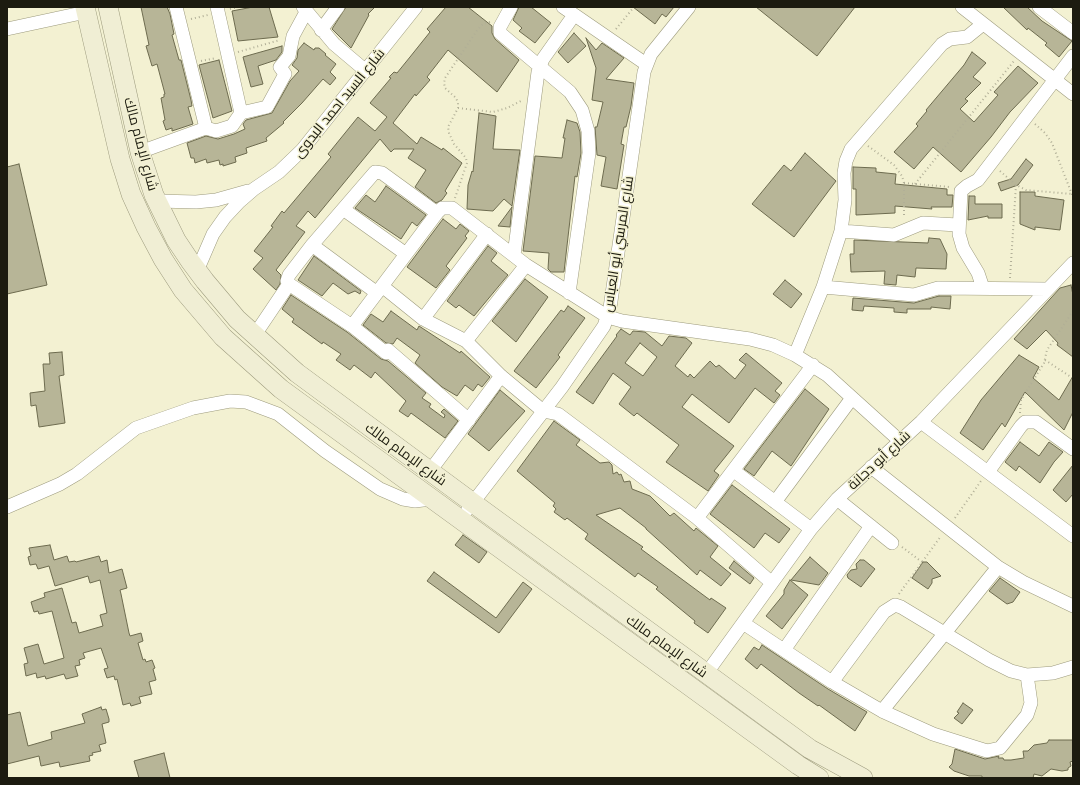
<!DOCTYPE html>
<html>
<head>
<meta charset="utf-8">
<style>
  body { margin:0 }
  #map { position:relative; width:1080px; height:785px; overflow:hidden; background:#f3f1d2; font-family:"Exo 2",sans-serif }
  canvas { display:block }
  .frame { position:absolute; inset:0; border:8px solid #1c1b10; pointer-events:none }
</style>
</head>
<body>
<div id="map">
<canvas width="1080" height="785"></canvas>
<div class="frame"></div>
</div>
<script>
const ctx = document.querySelector('canvas').getContext('2d');
ctx.lineJoin = 'round';
function fillPath(path, color) { ctx.fillStyle = color; ctx.fill(path, 'evenodd'); }
const poly = rows => new Path2D(rows.map(r => 'M' + r).join(''));
function strokePath(path, color, width, dash) { ctx.strokeStyle = color; ctx.lineWidth = width; ctx.lineCap = dash ? 'butt' : 'round'; ctx.setLineDash(dash || []); ctx.stroke(path); }
function label(font, color, halo, rows, align = 'center') {
  ctx.font = font + ' "Exo 2",Cairo,sans-serif'; ctx.lineWidth = 3; ctx.setLineDash([]); ctx.textBaseline = 'middle'; ctx.strokeStyle = halo; ctx.fillStyle = color; for (const [text, x, y, turn = 0] of rows) {
    ctx.save(); ctx.translate(x, y); ctx.rotate((+turn || 0) * Math.PI / 180); ctx.textAlign = isNaN(turn) ? turn : align; if (halo) ctx.strokeText(text, 0, 0); ctx.fillText(text, 0, 0); ctx.restore();
  }
}
const building = poly([
  [141,7,167,7,170,14,174,34,172,35,179,60,181,60,191,100,192,106,188,107,193,124,172,131,172,128,166,130,163,121,165,120,161,98,164,97,164,94,165,94,157,64,152,66,146,46,149,45,141,7],
  [253,7,269,7,278,37,238,41,232,11,253,7],
  [346,7,375,7,368,14,369,15,351,48,332,29,346,7],
  [446,7,468,7,492,26,492,33,495,39,519,60,497,92,448,50,427,77,430,80,416,96,415,94,393,123,417,144,421,137,442,150,443,148,462,163,445,191,447,193,442,200,436,203,415,187,426,170,408,158,414,149,394,149,391,152,380,139,315,218,308,211,296,226,305,232,276,270,281,275,280,284,276,290,253,269,263,258,254,251,273,227,271,226,282,211,284,213,331,157,328,154,358,117,375,131,387,117,370,103,391,78,389,77,394,72,397,73,410,57,430,32,427,29,446,7],
  [519,7,531,7,551,23,535,43,519,31,522,28,513,20,519,7],
  [633,7,674,7,666,17,662,14,655,24,633,7],
  [756,7,855,7,817,56,756,7],
  [1003,7,1027,7,1042,21,1072,41,1059,57,1045,45,1047,43,1028,28,1027,30,1003,7],
  [574,33,586,46,568,63,558,52,574,33],
  [586,38,596,50,602,43,624,58,606,79,634,83,631,106,626,127,624,127,621,144,624,145,617,189,601,186,606,157,597,155,595,127,597,127,603,102,592,100,596,68,586,38],
  [304,43,314,50,315,48,319,48,326,54,325,55,336,64,330,72,336,78,330,85,323,79,302,103,283,122,284,123,266,138,267,141,246,148,247,153,235,157,236,162,223,166,223,164,220,165,219,160,207,163,206,159,195,163,194,158,191,158,187,143,206,136,218,139,234,134,245,129,243,124,246,120,272,113,290,81,299,71,292,65,297,58,298,50,304,43],
  [282,46,282,52,276,60,258,66,263,84,251,87,243,57,282,46],
  [972,52,986,63,973,77,981,83,965,99,968,101,960,109,974,122,998,95,994,92,1018,66,1038,83,1010,112,991,137,961,172,933,147,914,169,894,152,918,126,916,124,927,111,926,110,964,65,972,52],
  [219,60,232,111,213,118,199,65,219,60],
  [479,113,496,116,493,149,520,150,512,206,504,199,493,211,467,209,468,185,472,171,473,172,479,113],
  [567,120,577,123,580,132,581,153,577,177,575,176,564,272,551,272,548,269,549,253,523,251,535,156,562,158,565,138,563,138,567,120],
  [805,153,836,181,794,237,752,204,784,165,791,171,805,153],
  [1026,159,1033,165,1018,185,1001,191,998,183,1011,179,1026,159],
  [19,164,47,285,7,294,7,167,19,164],
  [853,167,876,168,876,172,896,174,895,184,947,189,947,195,953,195,952,207,931,207,932,209,895,206,895,213,856,215,856,189,853,189,853,167],
  [386,186,426,215,417,226,412,222,401,239,355,208,366,195,375,202,386,186],
  [1020,192,1035,192,1035,196,1064,200,1060,230,1035,227,1035,230,1020,224,1020,192],
  [969,196,975,196,975,204,1002,204,1002,218,988,218,988,216,968,220,969,196],
  [512,207,510,227,498,226,512,207],
  [443,219,456,229,460,224,469,231,465,236,467,238,446,266,450,270,436,288,407,267,443,219],
  [929,238,940,239,947,254,946,269,916,268,915,277,897,275,896,285,884,284,885,271,851,272,850,254,854,254,854,240,928,243,929,238],
  [488,246,497,253,491,261,508,275,474,316,459,305,456,308,447,301,488,246],
  [314,256,361,291,360,294,355,291,348,294,333,283,322,296,298,280,314,256],
  [525,279,548,297,516,342,492,321,525,279],
  [785,280,802,294,791,308,773,294,785,280],
  [1071,285,1073,295,1073,357,1057,345,1058,343,1046,330,1027,349,1014,339,1060,288,1071,285],
  [291,295,347,332,381,359,388,361,426,393,422,398,431,404,429,407,444,418,445,415,441,412,444,409,458,421,445,438,411,413,408,417,399,411,406,401,375,372,371,378,354,365,350,370,336,360,341,354,323,342,322,344,292,322,294,319,282,309,291,295],
  [939,296,951,296,950,309,931,307,931,309,907,309,907,313,894,312,894,308,864,306,863,311,852,310,853,298,914,303,939,296],
  [568,306,585,318,558,355,560,357,536,388,514,371,561,310,564,312,568,306],
  [391,311,417,330,419,326,460,353,461,351,490,377,482,387,478,384,473,391,465,385,457,396,442,387,415,363,420,355,397,338,393,344,386,343,363,325,371,314,383,322,391,311],
  [621,329,630,335,633,331,645,332,662,346,669,336,686,338,692,343,675,366,688,377,690,374,694,378,710,361,716,367,719,365,735,379,746,365,739,360,746,353,782,383,775,391,780,395,774,403,755,388,729,423,692,394,682,407,734,446,714,471,719,475,708,491,666,462,679,445,637,413,634,416,619,404,631,387,613,373,593,404,576,392,617,336,616,335,621,329],
  [640,343,657,357,643,376,625,363,640,343],
  [62,352,64,375,59,376,65,423,39,427,36,405,31,406,30,393,45,391,43,364,50,364,49,353,62,352],
  [1019,355,1039,367,1033,378,1059,400,1073,376,1073,412,1064,430,1025,392,1005,427,1002,423,983,450,960,433,981,400,1019,355],
  [805,389,829,409,791,466,772,451,754,476,744,469,805,389],
  [500,390,525,411,489,451,468,434,500,390],
  [554,421,580,440,576,445,600,463,609,462,612,465,613,474,617,472,619,475,621,474,624,482,630,481,632,489,650,496,670,516,674,513,694,531,696,528,718,546,710,557,731,574,721,586,700,570,697,575,646,529,646,528,620,508,596,515,643,547,641,549,710,600,711,598,726,608,708,633,694,623,695,621,656,589,658,587,638,573,635,577,585,539,588,534,567,518,565,520,554,512,556,509,553,506,555,503,517,471,554,421],
  [1020,442,1039,456,1049,442,1063,452,1054,462,1040,483,1019,466,1016,471,1005,462,1020,442],
  [1073,465,1073,494,1066,502,1053,490,1073,465],
  [732,485,790,529,779,543,765,533,754,548,710,514,732,485],
  [463,535,487,552,479,563,455,545,463,535],
  [50,545,54,560,67,556,69,562,75,561,76,562,99,556,101,562,107,560,109,573,122,569,127,588,120,590,121,594,129,633,130,636,141,633,143,641,138,643,143,660,145,659,146,662,152,660,155,668,153,669,156,680,149,682,152,694,139,697,141,703,131,706,130,703,123,705,117,679,115,680,114,676,107,678,104,669,108,668,101,648,83,653,85,658,79,660,80,665,75,666,78,676,66,679,64,674,46,679,45,676,37,678,36,673,26,676,24,664,28,663,24,648,38,644,44,664,64,658,52,611,39,614,38,611,34,612,31,602,45,597,44,593,62,588,72,623,76,622,79,633,103,626,100,615,107,613,100,580,90,583,88,576,55,586,49,566,38,569,36,564,30,565,28,557,31,556,29,548,50,545],
  [810,557,828,573,823,580,819,585,791,580,810,557],
  [860,560,864,560,875,569,861,587,848,578,847,575,851,570,857,569,856,564,860,560],
  [734,561,754,578,750,584,729,568,734,561],
  [923,562,927,562,941,576,932,579,932,583,928,589,912,578,923,562],
  [434,572,496,618,523,582,532,589,499,633,427,581,434,572],
  [1000,578,1020,592,1013,602,1007,604,989,591,1000,578],
  [790,580,808,595,782,629,766,616,784,594,784,590,790,580],
  [762,645,828,689,867,712,855,731,819,705,818,706,799,693,761,664,757,669,745,659,754,647,759,650,762,645],
  [963,703,973,710,962,724,954,718,959,713,957,712,963,703],
  [101,707,102,710,106,709,109,719,109,722,102,724,106,743,99,745,101,751,92,753,93,755,89,756,90,761,60,767,59,762,41,766,39,756,7,764,7,715,20,712,28,746,52,739,51,732,85,723,82,714,101,707],
  [1049,740,1073,740,1073,761,1070,762,1071,766,1068,768,1068,770,1062,771,1051,769,1042,776,1034,774,1033,778,982,778,982,776,969,776,954,771,949,767,952,764,955,749,985,759,999,756,998,758,1003,758,1004,760,1011,760,1024,758,1023,751,1028,751,1034,745,1047,743,1049,740],
  [164,753,170,778,139,778,134,761,164,753]
]);
const path = poly([
  [230,9,238,7],
  [191,19,208,15],
  [616,29,634,7],
  [238,52,280,40],
  [201,61,216,58],
  [458,108,493,112,507,108,523,100],
  [1035,124,1045,133,1052,143,1073,197],
  [868,146,894,165,902,176,904,183,904,218],
  [1000,171,1016,185,1026,190,1072,194],
  [904,183,950,187],
  [915,184,1014,61],
  [455,198,467,163,466,158,454,144,449,133,448,127,458,108,458,103,456,98,445,88,444,83,445,78,478,29,483,24,490,22],
  [1010,278,1016,185],
  [1045,360,1071,377],
  [1020,413,1021,400,1044,363,1047,350,1073,311],
  [955,518,981,481],
  [902,547,922,562],
  [899,594,941,536]
]);
const street = poly([
  [176,7,206,128],
  [217,7,241,113],
  [303,7,334,44,366,71],
  [511,7,500,27,500,33,570,92,582,110,588,131,589,153,569,293],
  [563,7,646,64],
  [962,7,1073,94],
  [1039,7,1073,33],
  [7,29,86,12],
  [321,30,338,7],
  [140,152,206,128,216,131,232,126,241,113,267,107,285,74,280,67,289,56,293,36,306,12],
  [157,201,196,202,216,200,248,191],
  [343,209,406,254],
  [841,231,894,235,923,223,958,225],
  [312,245,377,293],
  [514,255,538,72,543,59,574,15],
  [197,271,213,234,225,217,239,202,254,189,279,172,302,150,416,7],
  [289,284,352,326,386,353,388,350,469,420],
  [382,286,423,319,466,341,501,376,543,411,558,414,697,518,772,583],
  [823,287,914,295,938,288,1047,289],
  [983,288,978,273,963,248,959,234,961,191,967,186,978,180,1073,56],
  [423,319,487,234],
  [352,326,437,213,442,208,452,208,526,265,608,317,622,321,750,339,773,345,795,355,827,375,900,441],
  [254,336,289,284,287,281,289,275,312,245,375,172,382,173,437,213],
  [466,341,526,265],
  [795,355,823,287,841,231,845,200,844,173,846,161,851,149,942,44,950,39,967,37,983,24],
  [921,422,1073,536],
  [871,467,998,567,1023,582,1073,606],
  [430,471,501,376],
  [734,471,811,529],
  [988,472,1021,426,1025,422,1036,422,1073,449],
  [837,499,892,543],
  [775,502,852,398],
  [7,507,60,484,77,474,136,428,193,408,230,401,246,402,278,414,325,451,380,489,403,499,415,501,431,499],
  [468,509,562,387,604,326,610,308,644,72,651,54,689,7],
  [697,518,813,365],
  [743,623,832,682,882,711,933,734,987,751,1000,748,1027,715,1031,703,1027,675],
  [784,650,871,526],
  [706,674,811,529,837,499,921,422,1073,263],
  [832,682,884,612,895,605,901,607,989,660,1011,671,1027,675,1053,673,1073,667],
  [882,711,998,567]
]);
const secondary = poly([
  [85,7,120,159,131,194,146,227,163,259,183,290,223,337,281,389,798,765,819,778],
  [108,7,140,152,154,195,176,240,190,261,205,281,237,319,297,373,473,503,810,749,863,778]
]);
const streetNames = [
  ["شارع السيد احمد البدوى",339,103,-51],
  ["شارع الإمام مالك",141,144,75],
  ["شارع المرسي أبو العباس",618,244,-81],
  ["شارع الإمام مالك",406,454,36],
  ["شارع أبو دجانة",879,460,-43],
  ["شارع الإمام مالك",667,646,36]
];
fillPath(building, '#b7b597');
strokePath(building, '#6d6b4f', 1);
strokePath(street, '#9d9b7e', 14);
strokePath(secondary, '#9d9b7e', 20);
strokePath(path, '#b1af97', 2, [1, 3]);
strokePath(street, '#fff', 13);
strokePath(secondary, '#f0eed4', 19);
label('14px', '#1c1b10', '#f3f1d2', streetNames);
</script>
</body>
</html>
